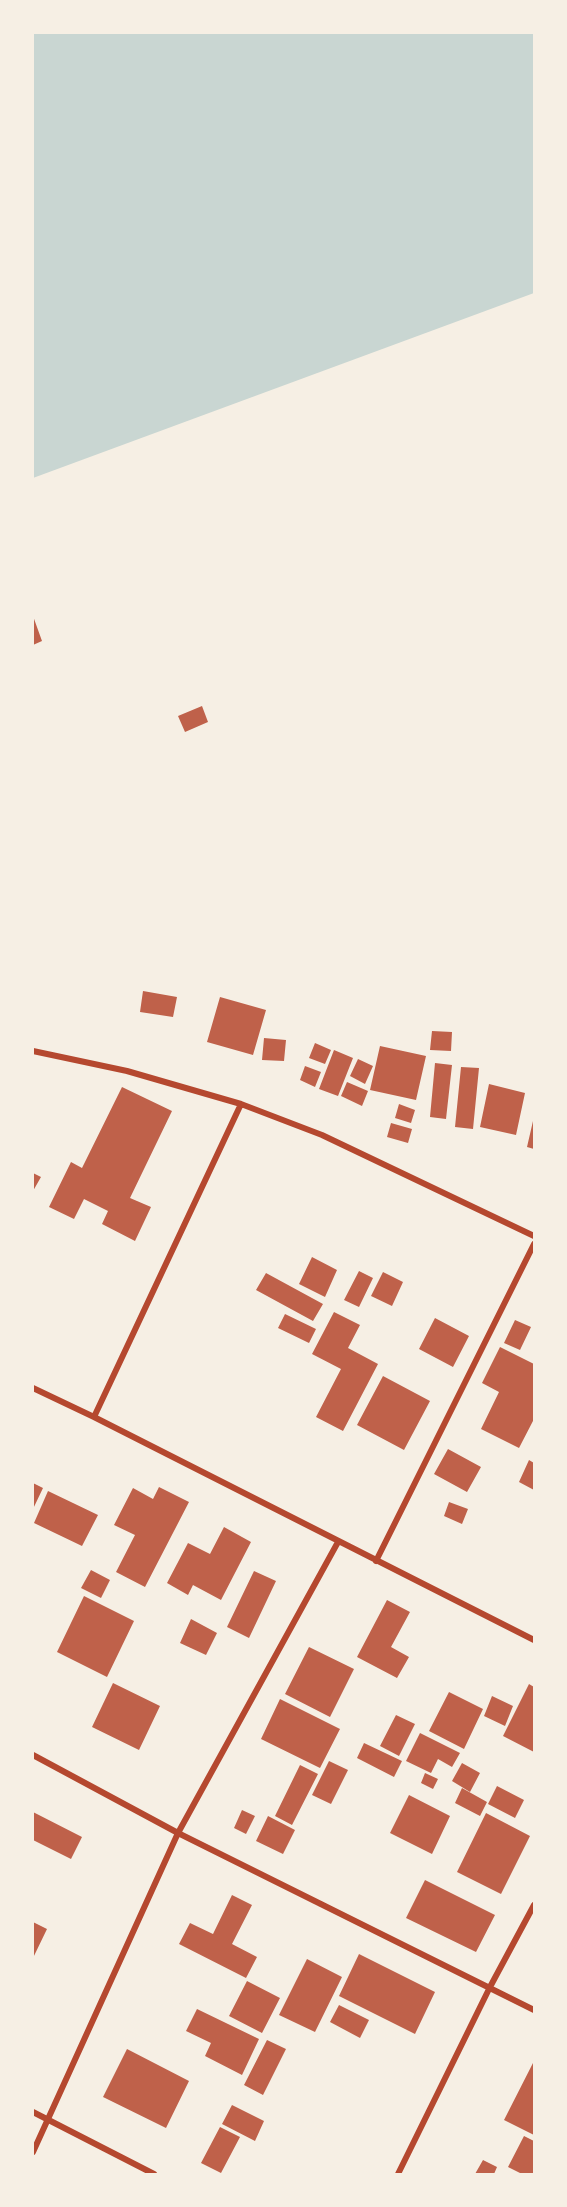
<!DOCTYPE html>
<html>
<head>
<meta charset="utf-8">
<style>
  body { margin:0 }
  #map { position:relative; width:567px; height:2207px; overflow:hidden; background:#f6efe4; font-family:"DM Sans",sans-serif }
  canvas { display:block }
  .frame { position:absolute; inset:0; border:34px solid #f6efe4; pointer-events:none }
</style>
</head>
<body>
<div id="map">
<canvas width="567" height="2207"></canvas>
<div class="frame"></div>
</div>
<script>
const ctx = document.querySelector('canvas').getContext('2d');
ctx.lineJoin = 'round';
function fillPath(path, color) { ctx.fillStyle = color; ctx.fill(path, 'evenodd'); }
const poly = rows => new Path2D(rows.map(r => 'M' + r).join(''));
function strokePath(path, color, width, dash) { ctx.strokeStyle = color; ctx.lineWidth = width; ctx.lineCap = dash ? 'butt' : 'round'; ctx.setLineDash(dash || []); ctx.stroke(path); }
const water = poly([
  [33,33,534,33,534,293,33,478]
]);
const building = poly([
  [33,616,42,641,33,645],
  [202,706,208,722,185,732,178,716],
  [143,991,177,997,173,1017,140,1012],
  [220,997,266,1010,253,1055,207,1042],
  [432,1031,452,1032,451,1051,430,1050],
  [264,1038,286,1040,284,1061,262,1060],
  [315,1043,331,1050,325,1064,309,1058],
  [380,1046,426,1056,416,1100,370,1090],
  [334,1050,353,1058,338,1096,319,1089],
  [358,1059,373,1066,365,1084,350,1076],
  [435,1063,452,1065,446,1119,430,1117],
  [305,1066,321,1072,315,1087,300,1080],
  [461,1067,479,1068,473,1129,455,1127],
  [347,1082,368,1091,362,1106,341,1096],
  [489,1084,525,1093,516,1135,480,1127],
  [122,1087,172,1111,130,1198,151,1207,135,1241,102,1224,108,1211,84,1199,74,1219,49,1207,71,1162,82,1168],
  [399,1104,415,1110,411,1123,395,1118],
  [533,1121,534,1122,534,1149,527,1147],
  [391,1123,412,1129,408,1143,387,1137],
  [33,1173,41,1177,33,1191],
  [312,1257,337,1270,325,1297,299,1284],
  [359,1271,373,1278,359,1307,344,1300],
  [383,1272,403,1282,392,1306,371,1296],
  [266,1273,323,1304,313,1321,256,1290],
  [334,1312,360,1325,348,1348,378,1364,343,1431,316,1417,341,1369,312,1354],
  [285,1314,316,1329,309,1343,278,1328],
  [435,1318,469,1336,453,1367,419,1349],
  [515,1320,531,1327,520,1350,504,1343],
  [500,1347,534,1364,534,1419,519,1448,481,1429,499,1392,482,1383],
  [383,1376,430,1401,404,1450,357,1425],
  [448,1449,481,1467,467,1492,434,1474],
  [529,1460,534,1463,534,1490,519,1482],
  [33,1483,43,1488,33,1509],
  [159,1487,189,1502,145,1587,116,1572,135,1535,114,1525,133,1488,153,1499],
  [48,1491,98,1515,82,1546,34,1523],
  [449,1502,468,1509,462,1524,444,1516],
  [224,1527,251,1542,221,1600,193,1585,188,1595,167,1583,188,1543,210,1554],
  [91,1570,110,1580,101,1598,81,1588],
  [254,1571,276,1581,249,1638,227,1627],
  [84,1596,134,1621,107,1677,57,1652],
  [387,1600,410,1612,391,1647,409,1657,397,1678,357,1657],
  [191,1619,217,1633,206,1655,180,1643],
  [309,1647,354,1669,330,1717,285,1694],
  [113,1683,160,1706,139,1750,92,1727],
  [529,1684,534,1687,534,1752,503,1736],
  [449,1692,483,1709,464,1749,429,1731],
  [492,1696,513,1706,505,1726,484,1716],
  [280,1699,340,1729,320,1768,261,1739],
  [396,1715,415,1724,399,1756,380,1746],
  [420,1733,460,1753,452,1767,438,1759,431,1773,406,1761],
  [364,1743,402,1761,394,1777,357,1758],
  [329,1761,348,1770,331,1804,312,1795],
  [462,1763,480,1773,470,1792,452,1781],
  [300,1765,318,1774,292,1825,275,1816],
  [425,1773,438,1779,433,1789,421,1783],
  [497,1786,524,1800,515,1818,488,1804],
  [462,1788,487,1802,480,1816,455,1803],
  [409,1795,450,1816,432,1854,390,1833],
  [242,1810,255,1816,246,1834,234,1828],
  [33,1812,82,1837,71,1859,33,1840],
  [486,1813,530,1836,501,1894,457,1872],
  [268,1816,295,1830,283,1854,256,1841],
  [425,1880,495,1915,476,1952,406,1918],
  [232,1895,252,1905,232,1944,257,1957,246,1978,179,1944,190,1923,213,1934],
  [33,1922,47,1929,33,1958],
  [359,1954,435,1992,415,2034,339,1996],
  [307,1959,342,1977,315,2032,279,2015],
  [247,1981,280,1998,262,2033,229,2016],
  [339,2005,369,2020,360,2038,330,2022],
  [197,2009,259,2039,242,2075,205,2056,211,2043,186,2031],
  [267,2040,286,2049,263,2095,244,2085],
  [127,2049,189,2081,166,2128,103,2097],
  [534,2061,534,2135,504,2120],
  [232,2105,264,2121,255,2141,222,2124],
  [220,2127,240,2137,221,2173,201,2163],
  [524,2136,534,2141,534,2174,522,2174,508,2167],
  [483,2160,497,2167,494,2174,475,2174]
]);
const minor = poly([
  [33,1051,127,1071,241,1104,322,1135,534,1236],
  [33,1388,94,1417,534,1640],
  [94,1417,241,1104],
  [376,1561,534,1244],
  [33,1755,178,1833,534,2010],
  [33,2112,154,2174],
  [33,2152,178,1833,338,1542],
  [398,2174,490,1987,534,1905]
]);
fillPath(water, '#c9d6d2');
fillPath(building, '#bf614a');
strokePath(minor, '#b5482f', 6);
</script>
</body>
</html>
